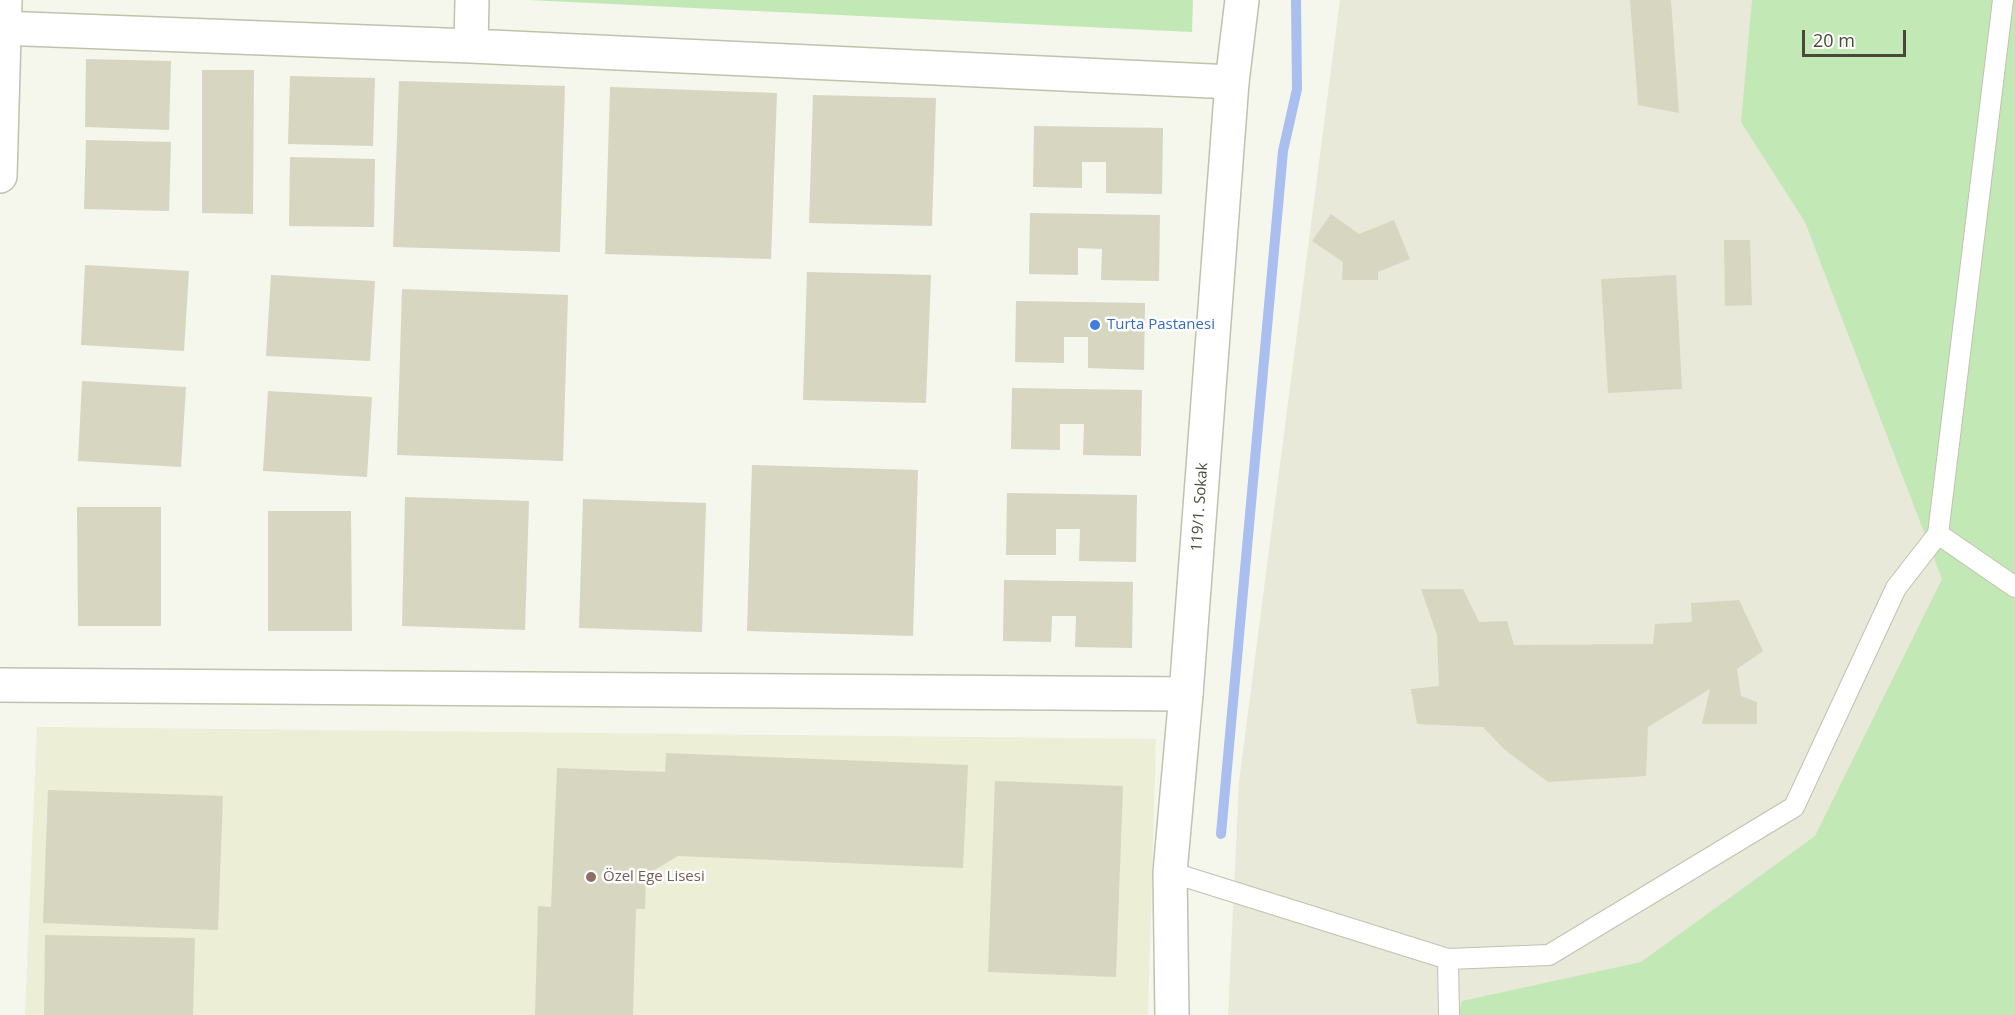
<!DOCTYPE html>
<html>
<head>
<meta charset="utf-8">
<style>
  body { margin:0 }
  #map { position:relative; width:2015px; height:1015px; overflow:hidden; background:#f5f6ec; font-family:"Open Sans",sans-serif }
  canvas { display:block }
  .scale { position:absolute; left:1802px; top:30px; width:104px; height:27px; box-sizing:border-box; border:3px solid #4a4939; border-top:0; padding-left:8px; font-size:18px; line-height:21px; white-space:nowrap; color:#4a4939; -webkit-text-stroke:4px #fff; paint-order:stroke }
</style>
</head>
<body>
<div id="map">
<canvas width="2015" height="1015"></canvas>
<div class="scale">20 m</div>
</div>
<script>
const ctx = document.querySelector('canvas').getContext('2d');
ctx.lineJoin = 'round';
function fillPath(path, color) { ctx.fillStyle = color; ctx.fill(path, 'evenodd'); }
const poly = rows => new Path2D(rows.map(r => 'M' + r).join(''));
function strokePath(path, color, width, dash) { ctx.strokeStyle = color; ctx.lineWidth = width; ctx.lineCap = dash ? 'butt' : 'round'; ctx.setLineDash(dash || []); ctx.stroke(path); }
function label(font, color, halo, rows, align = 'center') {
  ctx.font = font + ' "Open Sans",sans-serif'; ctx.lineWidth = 5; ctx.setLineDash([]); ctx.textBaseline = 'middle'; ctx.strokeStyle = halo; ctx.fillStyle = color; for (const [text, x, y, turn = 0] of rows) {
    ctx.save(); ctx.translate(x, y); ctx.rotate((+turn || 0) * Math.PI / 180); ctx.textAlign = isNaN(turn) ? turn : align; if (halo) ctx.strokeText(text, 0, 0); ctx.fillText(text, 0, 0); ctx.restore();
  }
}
const residential = poly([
  [1340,0,2015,0,2015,1015,1228,1015,1239,782]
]);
const education = poly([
  [37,727,1156,739,1148,1015,25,1015]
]);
const green = poly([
  [528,0,1193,0,1192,32],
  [1752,0,2015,0,2015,1015,1458,1015,1462,1001,1641,962,1815,836,1942,579,1805,222,1741,122]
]);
const stream = poly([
  [1221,834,1283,151,1297,89,1296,0]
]);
const building = poly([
  [1630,0,1671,0,1679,113,1638,105],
  [86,59,171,61,169,130,85,127],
  [202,70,254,70,253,214,202,213],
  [290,76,375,78,373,146,288,144],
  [399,81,565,86,560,252,393,247],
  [610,87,777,93,771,259,605,254],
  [813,95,936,98,932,226,809,223],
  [1034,126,1163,128,1162,194,1106,193,1106,162,1082,162,1082,188,1033,187],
  [86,140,171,142,169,211,84,209],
  [290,157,375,159,374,227,289,226],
  [1030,213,1160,215,1159,281,1101,280,1102,249,1078,248,1078,275,1029,274],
  [1331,214,1359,234,1394,220,1410,259,1378,272,1378,280,1342,280,1343,262,1312,241],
  [1724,240,1750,240,1752,305,1725,306],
  [85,265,189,271,184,351,81,345],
  [807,272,931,275,926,403,803,400],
  [271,275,375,281,370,361,266,356],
  [1676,275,1682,389,1608,393,1601,279],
  [402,289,568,295,563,461,397,455],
  [1016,301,1145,303,1144,370,1088,368,1088,337,1064,337,1064,363,1015,362],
  [82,381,186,387,181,467,78,461],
  [1012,388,1142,390,1141,456,1083,455,1084,424,1060,424,1060,450,1011,449],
  [268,391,372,397,367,477,263,471],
  [752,465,918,470,913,636,747,631],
  [1007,493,1137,495,1136,562,1079,561,1080,529,1056,529,1056,555,1006,555],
  [405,497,529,501,525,630,402,626],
  [583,499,706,503,702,632,579,628],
  [77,507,161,507,161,626,78,626],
  [268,511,351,511,352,631,268,631],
  [1004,580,1133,582,1132,648,1075,647,1076,616,1052,616,1051,642,1003,641],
  [1421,589,1463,589,1479,622,1507,621,1514,645,1653,644,1655,624,1692,622,1691,603,1739,600,1763,651,1737,669,1741,696,1757,702,1757,724,1702,724,1710,689,1648,727,1646,776,1548,782,1505,750,1483,727,1417,724,1411,689,1439,686,1437,635],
  [666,753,968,765,963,868,678,856,646,875,645,909,636,909,633,1015,535,1015,538,906,551,907,557,768,665,772],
  [995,781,1123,786,1116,977,988,972],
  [48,790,223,796,218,930,43,923],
  [45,935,195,938,193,1015,44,1015]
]);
const service = poly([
  [1938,534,2015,587],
  [1170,872,1448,959,1549,955,1794,807,1896,588,1938,534,2003,0],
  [1448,959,1449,1015]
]);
const minor = poly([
  [0,28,471,46,1232,82],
  [471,46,472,0],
  [0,685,1186,694]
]);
const tertiary = poly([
  [0,176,5,0],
  [1172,1015,1170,872,1186,694,1232,82,1242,0]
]);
const markers = [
  [1095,325,6,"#3f7fe0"],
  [591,877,6,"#8d6e63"]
];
const shopNames = [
  ["Turta Pastanesi",1107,325]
];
const streetNames = [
  ["119/1. Sokak",1200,507,-86]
];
const educationNames = [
  ["Özel Ege Lisesi",603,877]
];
fillPath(residential, '#e9e9da');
fillPath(education, '#edeed6');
fillPath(green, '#c2e8b6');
strokePath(stream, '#abbef0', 10);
fillPath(building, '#d7d6c1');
strokePath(service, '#c1c1ae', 22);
strokePath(minor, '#c1c1ae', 36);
strokePath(tertiary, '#c1c1ae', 36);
strokePath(service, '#fff', 20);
strokePath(minor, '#fff', 33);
strokePath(tertiary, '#fff', 33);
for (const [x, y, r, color] of markers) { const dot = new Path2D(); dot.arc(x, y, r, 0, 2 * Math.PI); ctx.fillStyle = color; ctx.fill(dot); strokePath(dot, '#fff', 2); }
label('15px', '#366cbe', '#fff', shopNames, 'left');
label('15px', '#4a4939', '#fff', streetNames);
label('15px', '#785e54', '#fff', educationNames, 'left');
</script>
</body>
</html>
